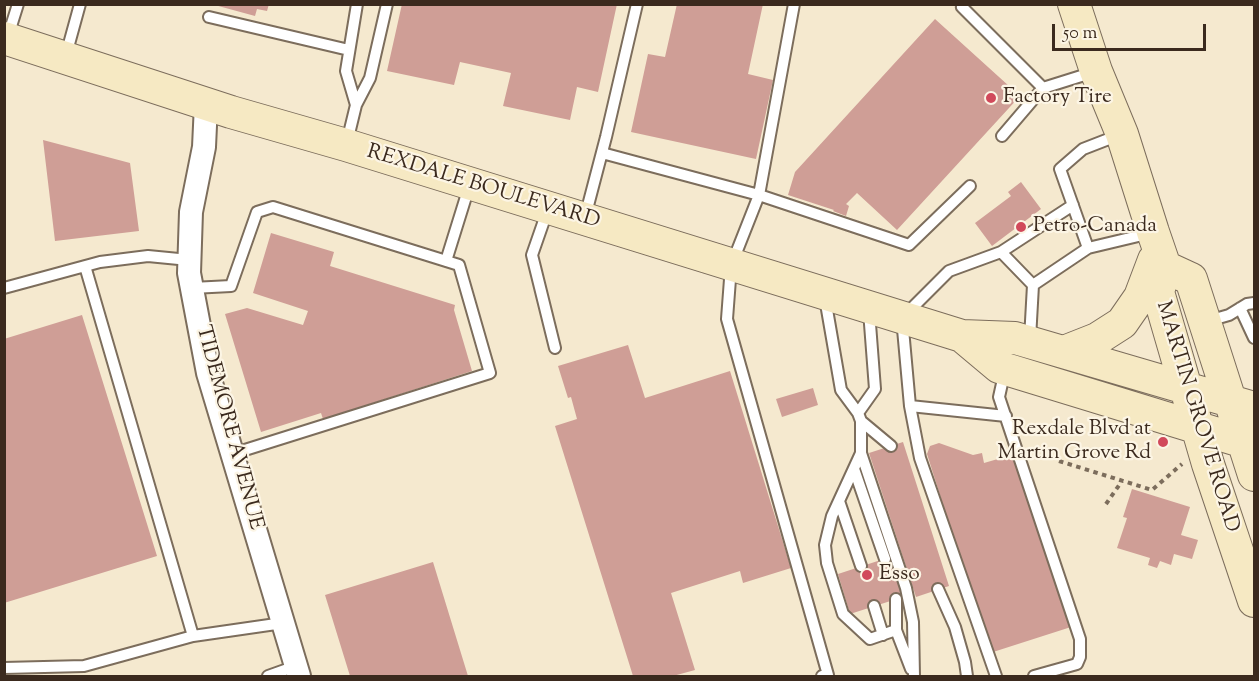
<!DOCTYPE html>
<html>
<head>
<meta charset="utf-8">
<style>
  body { margin:0 }
  #map { position:relative; width:1259px; height:681px; overflow:hidden; background:#f5e9cf; font-family:"Sorts Mill Goudy",serif }
  canvas { display:block }
  .frame { position:absolute; inset:0; border:6px solid #3b2a1e; pointer-events:none }
  .scale { position:absolute; left:1052px; top:24px; width:154px; height:27px; box-sizing:border-box; border:3px solid #3b2a1e; border-top:0; padding-left:8px; font-size:18px; line-height:21px; white-space:nowrap; color:#3b2a1e; -webkit-text-stroke:4px #fcf5e5; paint-order:stroke }
</style>
</head>
<body>
<div id="map">
<canvas width="1259" height="681"></canvas>
<div class="frame"></div>
<div class="scale">50 m</div>
</div>
<script>
const ctx = document.querySelector('canvas').getContext('2d');
ctx.lineJoin = 'round';
function fillPath(path, color) { ctx.fillStyle = color; ctx.fill(path, 'evenodd'); }
const poly = rows => new Path2D(rows.map(r => 'M' + r).join(''));
function strokePath(path, color, width, dash) { ctx.strokeStyle = color; ctx.lineWidth = width; ctx.lineCap = dash ? 'butt' : 'round'; ctx.setLineDash(dash || []); ctx.stroke(path); }
function label(font, color, halo, rows, align = 'center') {
  ctx.font = font + ' "Sorts Mill Goudy",serif'; ctx.lineWidth = 4.5; ctx.setLineDash([]); ctx.textBaseline = 'middle'; ctx.strokeStyle = halo; ctx.fillStyle = color; for (const [text, x, y, turn = 0] of rows) {
    ctx.save(); ctx.translate(x, y); ctx.rotate((+turn || 0) * Math.PI / 180); ctx.textAlign = isNaN(turn) ? turn : align; if (halo) ctx.strokeText(text, 0, 0); ctx.fillText(text, 0, 0); ctx.restore();
  }
}
const building = poly([
  [211,4,269,4,267,11,257,9,255,16],
  [402,4,617,4,598,92,577,87,570,120,503,106,511,73,460,62,454,85,387,71],
  [677,4,763,4,748,74,773,80,756,159,631,132,648,54,665,57],
  [935,19,1020,96,897,230,857,193,846,204,849,206,846,216,833,211,834,210,788,195,795,172],
  [43,140,130,163,139,231,55,241],
  [1021,182,1041,209,992,246,975,223,1011,196,1008,192],
  [271,233,334,252,330,266,455,305,454,310,472,371,323,419,321,413,261,432,225,314,247,308,303,325,308,311,253,293],
  [82,315,157,556,4,603,4,339],
  [628,345,645,398,730,371,791,568,743,583,740,571,671,593,695,670,673,676,633,676,555,426,577,419,571,397,568,398,558,366],
  [813,388,818,405,782,417,776,399],
  [903,442,949,586,916,597,869,453],
  [939,443,973,455,982,453,984,463,1015,454,1071,627,990,653,927,454,930,446],
  [1132,489,1190,507,1181,535,1198,540,1192,559,1174,554,1171,565,1160,561,1157,568,1148,565,1150,558,1117,548,1127,518,1123,517],
  [893,556,906,596,850,614,838,574],
  [433,562,468,676,350,676,325,595]
]);
const path = poly([
  [1059,461,1152,490,1182,464],
  [1106,504,1122,481]
]);
const service = poly([
  [794,4,759,195,731,266,727,319,828,675,822,676],
  [964,4,962,7,1043,88,1094,72],
  [209,17,349,50],
  [8,36,18,4],
  [66,55,80,4],
  [356,105,346,71,357,4],
  [1002,136,1043,88],
  [347,142,356,105,370,78,387,4],
  [602,153,759,195,909,245,970,186],
  [548,209,532,255,555,348],
  [585,217,606,137,637,4],
  [1088,248,1060,169,1083,149,1119,135],
  [1001,252,1033,285],
  [446,261,469,187],
  [85,266,193,636],
  [4,288,100,262,148,256,189,260],
  [192,288,231,286,257,212,273,207,459,265,490,373,232,454],
  [825,298,841,390,858,413,861,421,861,453,906,588,913,622,914,676],
  [1240,308,1254,338],
  [1208,321,1229,315,1247,304,1254,303],
  [1030,339,1033,285,1088,248,1151,233],
  [1005,370,999,397,1080,639,1080,657,1077,664,1034,676],
  [910,406,1006,416],
  [858,413,875,389,869,311],
  [861,421,891,446],
  [861,453,832,516,825,545,827,563,843,614,870,639,896,630,911,669],
  [854,469,885,559],
  [839,501,861,566],
  [938,589,955,627,965,662,967,676],
  [896,599,896,630],
  [874,606,883,635],
  [4,668,84,666,193,636,283,623],
  [268,676,296,666],
  [996,676,920,458,910,406,902,318,949,271,1001,252,1073,205]
]);
const minor = poly([
  [206,104,204,147,191,212,189,273,208,373,299,676]
]);
const secondary = poly([
  [1074,4,1096,71,1122,134,1153,232,1165,267,1158,292,1208,464,1254,601],
  [4,38,231,112,346,145,962,336,1015,338,1254,408],
  [1165,267,1191,279,1254,475],
  [962,336,999,367,1254,445],
  [1064,352,1097,339,1122,323,1140,297,1154,260]
]);
const markers = [
  [991,98,6,"#d1495b"],
  [1021,227,6,"#d1495b"],
  [1163,442,6,"#d1495b"],
  [867,575,6,"#d1495b"]
];
const poiNames = [
  ["Factory Tire",1003,98],
  ["Petro-Canada",1033,227],
  ["Rexdale Blvd at",1151,430,"right"],
  ["Martin Grove Rd",1151,454,"right"],
  ["Esso",879,575]
];
const streetNames = [
  ["REXDALE BOULEVARD",483,188,17],
  ["MARTIN GROVE ROAD",1196,417,73],
  ["TIDEMORE AVENUE",228,428,75]
];
fillPath(building, '#cf9e96');
strokePath(service, '#7c6d5c', 14);
strokePath(minor, '#7c6d5c', 26);
strokePath(secondary, '#7c6d5c', 34);
strokePath(path, '#7c6d5c', 4, [4.5, 4.5]);
strokePath(service, '#fff', 10);
strokePath(minor, '#fff', 22);
strokePath(secondary, '#f6e9c3', 32);
for (const [x, y, r, color] of markers) { const dot = new Path2D(); dot.arc(x, y, r, 0, 2 * Math.PI); ctx.fillStyle = color; ctx.fill(dot); strokePath(dot, '#fcf5e5', 2); }
label('21px', '#3b2a1e', '#fcf5e5', poiNames, 'left');
label('21px', '#3b2a1e', '#fcf5e5', streetNames);
</script>
</body>
</html>
